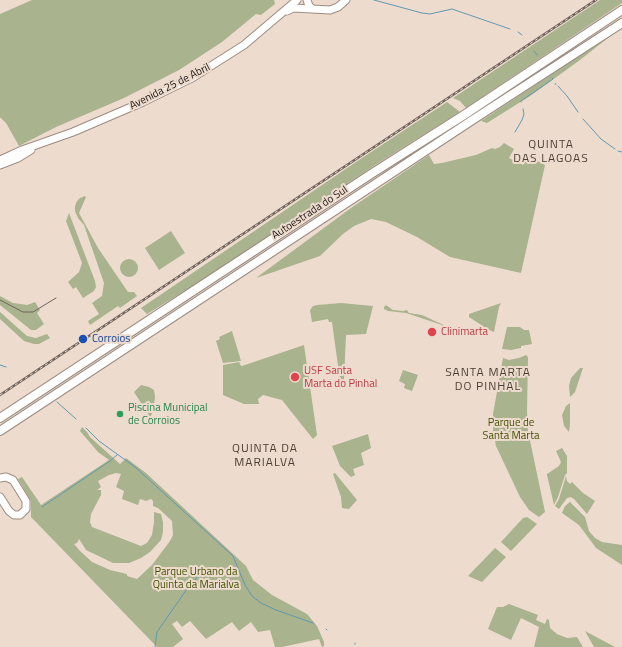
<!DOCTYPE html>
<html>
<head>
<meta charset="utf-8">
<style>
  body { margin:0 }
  canvas { display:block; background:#eddbce }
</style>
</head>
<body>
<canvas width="622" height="647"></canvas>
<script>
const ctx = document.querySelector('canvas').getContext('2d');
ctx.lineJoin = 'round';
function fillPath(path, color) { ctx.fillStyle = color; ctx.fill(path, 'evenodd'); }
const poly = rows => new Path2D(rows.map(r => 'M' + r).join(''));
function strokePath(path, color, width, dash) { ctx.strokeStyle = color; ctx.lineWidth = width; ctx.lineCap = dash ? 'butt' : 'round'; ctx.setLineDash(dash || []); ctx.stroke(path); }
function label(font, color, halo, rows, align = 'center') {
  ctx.font = font + ' "Titillium Web",sans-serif'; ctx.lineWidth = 4; ctx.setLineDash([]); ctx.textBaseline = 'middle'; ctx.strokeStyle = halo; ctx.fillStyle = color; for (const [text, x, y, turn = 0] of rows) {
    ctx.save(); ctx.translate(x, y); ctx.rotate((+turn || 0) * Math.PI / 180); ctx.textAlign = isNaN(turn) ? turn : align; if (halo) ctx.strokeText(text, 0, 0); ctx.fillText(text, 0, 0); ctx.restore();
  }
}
const green = poly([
  [32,0,274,0,275,4,261,15,256,14,222,42,179,70,124,98,56,127,19,146,6,123,1,118,0,118,0,14],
  [600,0,622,0,622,3,466,108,460,101,453,98],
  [618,30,580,60,530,96,487,123,481,121],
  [447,102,460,112,375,165,209,276,147,314,141,308,356,162],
  [504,143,514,149,509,158,523,165,528,156,545,165,521,273,450,257,417,237,386,222,371,219,354,226,343,234,320,256,256,278,351,208,429,155,434,164,442,163,476,155,492,148,495,149,500,147],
  [85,196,86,197,79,213,98,248,128,292,134,292,137,296,120,308,118,306,90,325,88,321,99,314,92,303,102,296,104,283,84,225,78,218,75,211,75,206,77,201,80,198],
  [69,213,95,281,96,287,94,291,83,298,76,287,73,289,68,282,79,272,82,263,66,221],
  [171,231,185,253,159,270,145,248],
  '120 268a9 9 0 1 1 18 0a9 9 0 1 1-18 0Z',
  [0,296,13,303,21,304,27,305,35,302,40,310,37,313,44,324,36,330,31,330,0,305],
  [341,303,373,306,366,334,346,335,344,379,340,380,332,322,329,322,328,319,312,322,310,310,313,306,317,305],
  [501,303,499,307,494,332,489,330,469,317,469,314],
  [386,305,393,310,403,311,407,310,409,313,422,315,450,328,442,327,442,325,406,313,388,311,384,309,384,307],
  [0,312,27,336,36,338,47,334,50,338,39,344,34,344,24,341,0,319],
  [507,327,520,327,524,330,529,330,532,344,521,346,521,348,511,350,502,349],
  [232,331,241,361,223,363,216,341,220,339,219,337],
  [304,345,317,435,313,439,282,400,263,395,258,399,259,404,244,404,223,395,223,365,239,362,241,366,242,366],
  [526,355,528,357,527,411,528,431,545,512,539,517,529,510,520,497,496,446,493,430,493,414,503,358,509,360,519,358],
  [580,368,583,368,575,392,570,397,569,386,571,378],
  [403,370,418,375,412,391,404,388,405,384,399,381],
  [141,385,149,387,154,390,155,397,154,405,153,412,150,417,134,392],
  [570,403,570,424,569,432,564,426,562,415,566,406],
  [82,427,87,432,90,437,120,464,126,458,146,473,246,566,253,580,272,595,307,614,317,626,324,642,324,646,322,647,319,639,282,647,275,647,270,630,258,632,251,622,239,631,232,622,206,639,190,621,182,627,177,621,172,624,183,639,173,647,157,647,31,517,31,501,18,479,22,477,41,505,109,460,98,452,80,431],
  [116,473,121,474,116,487,124,491,122,499,138,505,140,499,146,501,151,499,153,501,153,506,158,508,172,521,173,535,170,541,152,565,137,579,127,576,127,574,110,570,92,562,80,551,74,544,77,543,79,539,86,550,113,563,129,563,141,558,150,552,161,540,163,532,163,522,161,514,154,512,154,522,152,535,147,543,141,546,92,527,90,522,91,514,101,495,101,490,97,490,101,487,98,481,109,475],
  [368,434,371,448,361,453,364,465,353,469,355,475,351,477,340,466,332,446],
  [562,448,567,456,567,473,565,475,558,497,554,505,547,475,547,474,559,466,561,462,556,451],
  [335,473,357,500,349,509,342,508,341,497,333,474],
  [566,476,567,481,570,484,572,482,583,493,595,501,587,514,574,499,571,497,567,498,559,509,555,506,559,499],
  [570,502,585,517,589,531,595,538,602,542,622,545,622,565,596,548,579,525,562,513,565,506],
  [527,517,537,524,511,551,501,542,523,518],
  [495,548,506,557,482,582,468,576],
  [509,604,538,615,536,620,545,624,547,619,549,620,550,628,557,634,567,638,577,637,583,647,534,647,539,627,521,618,511,640,488,629,497,607,503,607],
  [585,631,615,647,616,647,594,647]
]);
const stream = poly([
  [374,0,422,13,430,14,452,9,510,29],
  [518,32,522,35],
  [534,51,537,55],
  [555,84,556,84],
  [558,86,567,96,578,112],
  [521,102,521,101,553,79,552,78],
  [583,119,601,139,615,149],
  [515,132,522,120,524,114,523,109],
  [618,151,622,152],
  [0,365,6,367],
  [57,402,76,419],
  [86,428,99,441,135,467,233,556,245,585,252,596,261,603,276,610,313,623],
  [42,507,110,461,117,455],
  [190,586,201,572],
  [326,629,327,630],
  [355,643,355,644],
  [155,647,157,632,187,589]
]);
const major = poly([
  [307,0,309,6,313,9],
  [287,11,293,8,330,10,338,7,346,0],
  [0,160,22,150,73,132,143,102,192,78,244,45,297,0],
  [0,165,18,158,31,150],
  [0,478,6,477,13,480,26,501,26,509,20,515,14,515,9,511,0,497]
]);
const highway = poly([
  [0,418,371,174,464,115,622,10],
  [0,431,477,117,622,23]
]);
const tram = poly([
  [0,300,23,312,33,312,56,298]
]);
const rail = poly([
  [0,395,596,0]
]);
const markers = [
  [432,332,5,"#e0444e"],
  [83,339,5,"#1a4fb4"],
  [295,377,5,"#e0444e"],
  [120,414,4,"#2e9e5b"]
];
const streetNames = [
  ["Avenida 25 de Abril",170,87,-27],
  ["Autoestrada do Sul",310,213,-33]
];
const healthNames = [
  ["Clinimarta",441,332],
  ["USF Santa",304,371],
  ["Marta do Pinhal",304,384]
];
const transitNames = [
  ["Corroios",92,339]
];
const leisureNames = [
  ["Piscina Municipal",128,408],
  ["de Corroios",128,421]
];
const parkNames = [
  ["Parque de",511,423],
  ["Santa Marta",511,436],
  ["Parque Urbano da",196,572],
  ["Quinta da Marialva",196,585]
];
const neighbourhoodNames = [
  ["QUINTA",551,145],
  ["DAS LAGOAS",551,159],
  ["SANTA MARTA",488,373],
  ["DO PINHAL",488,387],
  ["QUINTA DA",265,449],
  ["MARIALVA",265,463]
];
fillPath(green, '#a9b38e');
strokePath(stream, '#6298af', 1);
strokePath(major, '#9c8c80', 9);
strokePath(highway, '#9c8c80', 10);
strokePath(major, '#fff', 7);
strokePath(highway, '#fff', 8);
strokePath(tram, '#6f645c', 1);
strokePath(rail, '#6f645c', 2.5);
strokePath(rail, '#eddbce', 1, [3]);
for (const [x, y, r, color] of markers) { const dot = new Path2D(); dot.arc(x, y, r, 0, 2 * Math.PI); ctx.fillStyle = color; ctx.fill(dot); strokePath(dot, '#eddbce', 1.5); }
label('11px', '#1e1814', '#eddbce', streetNames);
label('11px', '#be3a42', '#eddbce', healthNames, 'left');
label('11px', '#164399', '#eddbce', transitNames, 'left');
label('11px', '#27864d', '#eddbce', leisureNames, 'left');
label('11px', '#435100', '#eddbce', parkNames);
ctx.letterSpacing = '1px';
label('12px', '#4c3d33', '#eddbce', neighbourhoodNames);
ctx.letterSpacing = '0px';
</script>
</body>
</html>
